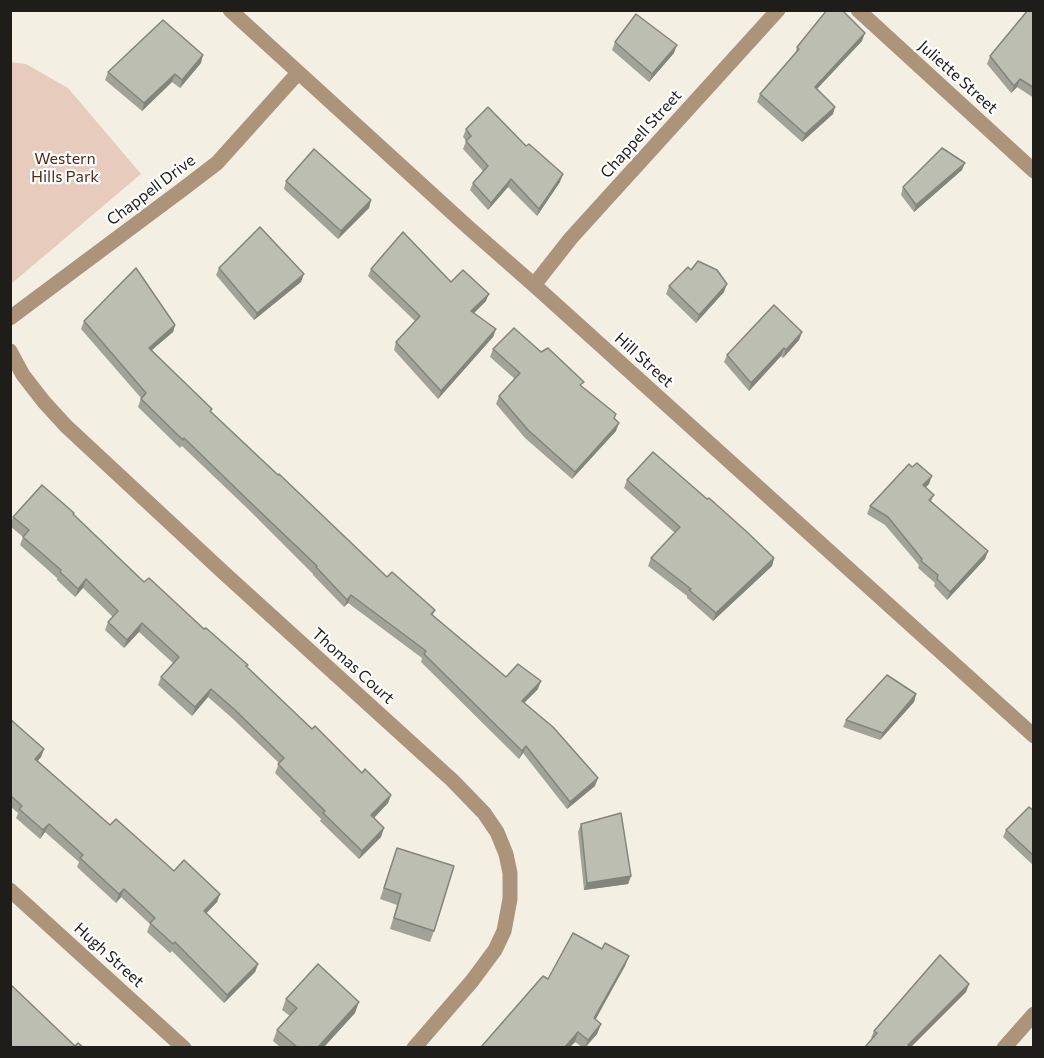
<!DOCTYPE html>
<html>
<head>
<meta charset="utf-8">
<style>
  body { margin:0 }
  #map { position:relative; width:1044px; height:1058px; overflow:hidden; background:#f3f0e3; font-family:Commissioner,sans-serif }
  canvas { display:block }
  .frame { position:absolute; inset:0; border:12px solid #1f1d19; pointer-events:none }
</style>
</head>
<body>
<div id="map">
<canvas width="1044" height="1058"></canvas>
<div class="frame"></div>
</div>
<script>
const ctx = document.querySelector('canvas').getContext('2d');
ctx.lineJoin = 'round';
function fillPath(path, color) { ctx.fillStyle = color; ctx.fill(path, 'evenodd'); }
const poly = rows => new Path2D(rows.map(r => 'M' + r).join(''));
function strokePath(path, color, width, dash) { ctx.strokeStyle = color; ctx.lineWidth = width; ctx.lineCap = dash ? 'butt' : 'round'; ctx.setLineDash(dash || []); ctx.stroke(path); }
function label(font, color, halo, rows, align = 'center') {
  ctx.font = font + ' Commissioner,sans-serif'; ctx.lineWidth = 4.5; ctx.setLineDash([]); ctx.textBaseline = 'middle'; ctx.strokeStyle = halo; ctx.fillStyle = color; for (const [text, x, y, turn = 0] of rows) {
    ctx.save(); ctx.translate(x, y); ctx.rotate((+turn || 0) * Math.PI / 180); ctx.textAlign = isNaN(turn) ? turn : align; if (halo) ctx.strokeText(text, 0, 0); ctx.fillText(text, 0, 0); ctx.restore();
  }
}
const green = poly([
  [11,62,26,64,68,88,141,174,11,284]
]);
const minor = poly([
  [230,10,469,228,534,285,1034,736],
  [858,10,1034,171],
  [534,285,571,238,778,10],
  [10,318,183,189,217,163,298,73],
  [10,351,23,375,44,402,66,426,224,573,452,780,484,813,497,832,506,854,510,873,510,899,504,931,495,950,472,981,414,1048],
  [10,890,184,1048],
  [1004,1048,1034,1014]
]);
const wall = poly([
  [1034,10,1034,98,1017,87,1011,93,987,64,990,56],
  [862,41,817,89,833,114,802,142,757,102,760,94,795,55,797,47],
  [615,42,674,53,649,82,612,50],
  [201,63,180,88,172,82,142,111,105,80,108,72],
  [466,129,560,182,537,216,508,187,488,210,470,190,473,183,483,171,463,149,466,141,463,137],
  [962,170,914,212,901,195,903,187],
  [286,181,371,200,369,208,338,239,284,189],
  [219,268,301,282,254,320,216,275],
  [371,269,451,282,486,301,474,313,496,329,493,337,438,399,394,350,396,342,415,321,368,276],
  [691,270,724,292,696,323,666,294,669,286],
  [84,321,175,325,173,332,152,350,211,412,387,577,435,610,433,615,506,677,538,689,524,703,595,786,567,809,523,753,519,759,421,662,422,658,348,603,344,607,313,575,313,574,249,510,182,446,180,448,138,407,141,398,81,329],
  [802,332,799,340,783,358,781,356,749,391,724,362,727,355],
  [493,349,541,352,582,387,614,418,616,431,572,479,525,438,496,404,499,396,515,379,490,357],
  [627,480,774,558,772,566,713,621,687,598,687,596,648,566,651,558,675,533,624,488],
  [929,484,925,488,934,495,931,501,988,551,985,559,947,600,934,586,935,583,918,568,919,565,885,525,867,514,870,506],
  [73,514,144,582,204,629,247,667,312,729,362,773,391,795,388,803,374,818,381,837,359,859,320,821,321,819,275,773,279,763,232,718,208,697,192,716,158,685,161,677,173,663,139,632,124,648,105,630,108,622,113,617,83,588,75,597,57,580,57,578,20,545,23,537,10,526,13,517],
  [916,694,914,702,880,740,843,727,846,720],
  [10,719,44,749,41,757,38,761,110,825,174,871,220,894,217,902,206,913,258,964,255,972,224,1003,172,951,170,953,147,932,150,924,121,897,116,903,77,867,79,862,45,832,40,839,16,818,18,813,10,806],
  [1034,811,1034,866,1003,837,1006,830],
  [581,824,631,876,628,884,584,890,578,832],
  [393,859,434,931,430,942,390,929,397,905,380,899],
  [629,956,625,966,595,1019,601,1024,597,1034,586,1047,582,1047,575,1042,570,1047,481,1047,548,979],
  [969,984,966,992,911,1047,871,1038,874,1031],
  [286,999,355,1013,324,1047,280,1047,273,1041,277,1030,290,1016,282,1010]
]);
const shadedWall = poly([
  [865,33,862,41,812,94,815,87],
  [677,45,674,53,649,82,652,74],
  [203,55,201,63,180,88,182,80],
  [175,74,172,82,142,111,144,103],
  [1020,79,1017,87,1011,93,1014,86],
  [835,107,833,114,802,142,805,134],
  [965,163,962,170,914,212,916,205],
  [563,174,560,182,537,216,539,209],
  [511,179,508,187,488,210,491,203],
  [371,200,369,208,338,239,341,231],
  [304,274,301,282,254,320,257,313],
  [727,284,724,292,696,323,699,315],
  [489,294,486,301,468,319,471,311],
  [175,325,173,332,146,355,149,348],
  [496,329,493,337,438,399,441,391],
  [802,332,799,340,783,358,786,350],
  [784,348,781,356,749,391,751,383],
  [619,423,616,431,572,479,575,472],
  [932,476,929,484,920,493,923,485],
  [988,551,985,559,947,600,950,592],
  [774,558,772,566,713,621,716,613],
  [86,579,83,588,75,597,78,589],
  [351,595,348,603,344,607,347,600],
  [142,623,139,632,124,648,127,640],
  [541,681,538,689,519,708,522,701],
  [211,689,208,697,192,716,195,707],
  [916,694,914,702,880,740,883,733],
  [526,746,523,753,519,759,522,751],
  [44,749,41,757,32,767,35,759],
  [598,778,595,786,567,809,570,802],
  [391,795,388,803,368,824,371,815],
  [49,824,45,832,40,839,43,830],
  [384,828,381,837,359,859,362,851],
  [631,876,628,884,584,890,587,883],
  [124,889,121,897,116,903,119,894],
  [220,894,217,902,201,919,204,911],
  [629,956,625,966,591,1028,594,1018],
  [258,964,255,972,224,1003,227,995],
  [969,984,966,992,911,1047,908,1045],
  [359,1002,355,1013,324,1047,318,1047],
  [601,1024,597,1034,585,1047,588,1040],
  [578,1032,575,1042,570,1047,565,1047]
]);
const building = poly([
  [827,10,842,10,865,33,815,87,835,107,805,134,760,94,799,49,797,47,827,10],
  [1028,10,1034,10,1034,88,1020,79,1014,86,990,56,1028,10],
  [636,14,677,45,652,74,615,42,636,14],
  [163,20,203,55,182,80,175,74,144,103,108,72,163,20],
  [488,107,526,146,529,144,563,174,539,209,511,179,491,203,473,183,488,166,466,141,471,136,466,129,488,107],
  [942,148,965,163,916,205,903,187,942,148],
  [314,149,371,200,341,231,286,181,314,149],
  [260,227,304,274,257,313,219,268,260,227],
  [403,232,451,282,463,270,489,294,471,311,496,329,441,391,396,342,420,316,371,269,403,232],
  [698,261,717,270,727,284,699,315,669,286,688,267,691,270,698,261],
  [136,268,175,325,149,348,212,409,210,411,278,475,279,474,387,577,392,572,435,610,431,614,506,677,518,664,541,681,522,701,553,727,598,778,570,802,526,746,522,751,424,654,426,651,351,595,347,600,316,567,317,566,251,503,184,438,183,440,141,399,146,393,84,321,136,268],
  [774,305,802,332,786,350,784,348,751,383,727,355,774,305],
  [514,328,541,352,548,348,584,382,580,385,616,414,614,418,619,423,575,472,528,430,499,396,520,373,493,349,514,328],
  [653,452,707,499,709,498,747,532,774,558,716,613,689,590,691,589,651,558,680,527,627,480,653,452],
  [917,463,932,476,923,485,934,495,929,500,988,551,950,592,937,579,938,575,921,561,922,559,888,517,870,506,909,464,912,467,917,463],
  [42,485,74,513,73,514,144,582,149,578,204,629,206,628,248,665,246,666,312,729,315,726,362,773,365,769,391,795,371,815,384,828,362,851,323,813,325,811,278,764,284,758,235,710,211,689,195,707,161,677,179,657,142,623,127,640,108,622,118,611,86,579,78,589,60,572,61,570,23,537,29,530,13,517,42,485],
  [887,675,916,694,883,733,846,720,887,675],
  [10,719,44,749,35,759,110,825,116,819,174,871,184,860,220,894,204,911,258,964,227,995,175,942,173,944,150,923,155,918,124,889,119,894,80,858,83,855,49,824,43,830,19,809,22,806,10,795,10,719],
  [1029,807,1034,811,1034,856,1006,830,1029,807],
  [621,813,631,876,587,883,581,824,621,813],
  [397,848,454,866,434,931,394,918,401,894,384,888,397,848],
  [573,933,602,949,605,943,629,956,594,1018,601,1024,588,1040,578,1032,565,1047,481,1047,543,976,548,979,573,933],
  [940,955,969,984,908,1045,911,1047,865,1047,877,1033,874,1031,940,955],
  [318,964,359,1002,318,1047,297,1047,277,1030,297,1008,286,999,318,964],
  [10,984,75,1046,78,1043,83,1047,10,1047,10,984]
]);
const streetNames = [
  ["Juliette Street",958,77,42],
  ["Chappell Street",641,134,-48],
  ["Chappell Drive",151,190,-37],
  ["Hill Street",644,360,42],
  ["Thomas Court",353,666,42],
  ["Hugh Street",109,955,42]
];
const parkNames = [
  ["Western",65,159],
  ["Hills Park",65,177]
];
fillPath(green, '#e7cbbd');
strokePath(minor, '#ab947a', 15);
fillPath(wall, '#a1a398');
fillPath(shadedWall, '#83857c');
fillPath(building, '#bbbeb1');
strokePath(building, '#83857c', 1.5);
label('16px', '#1f1d19', '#fff', streetNames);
label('16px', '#542b13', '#fff', parkNames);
</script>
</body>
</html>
